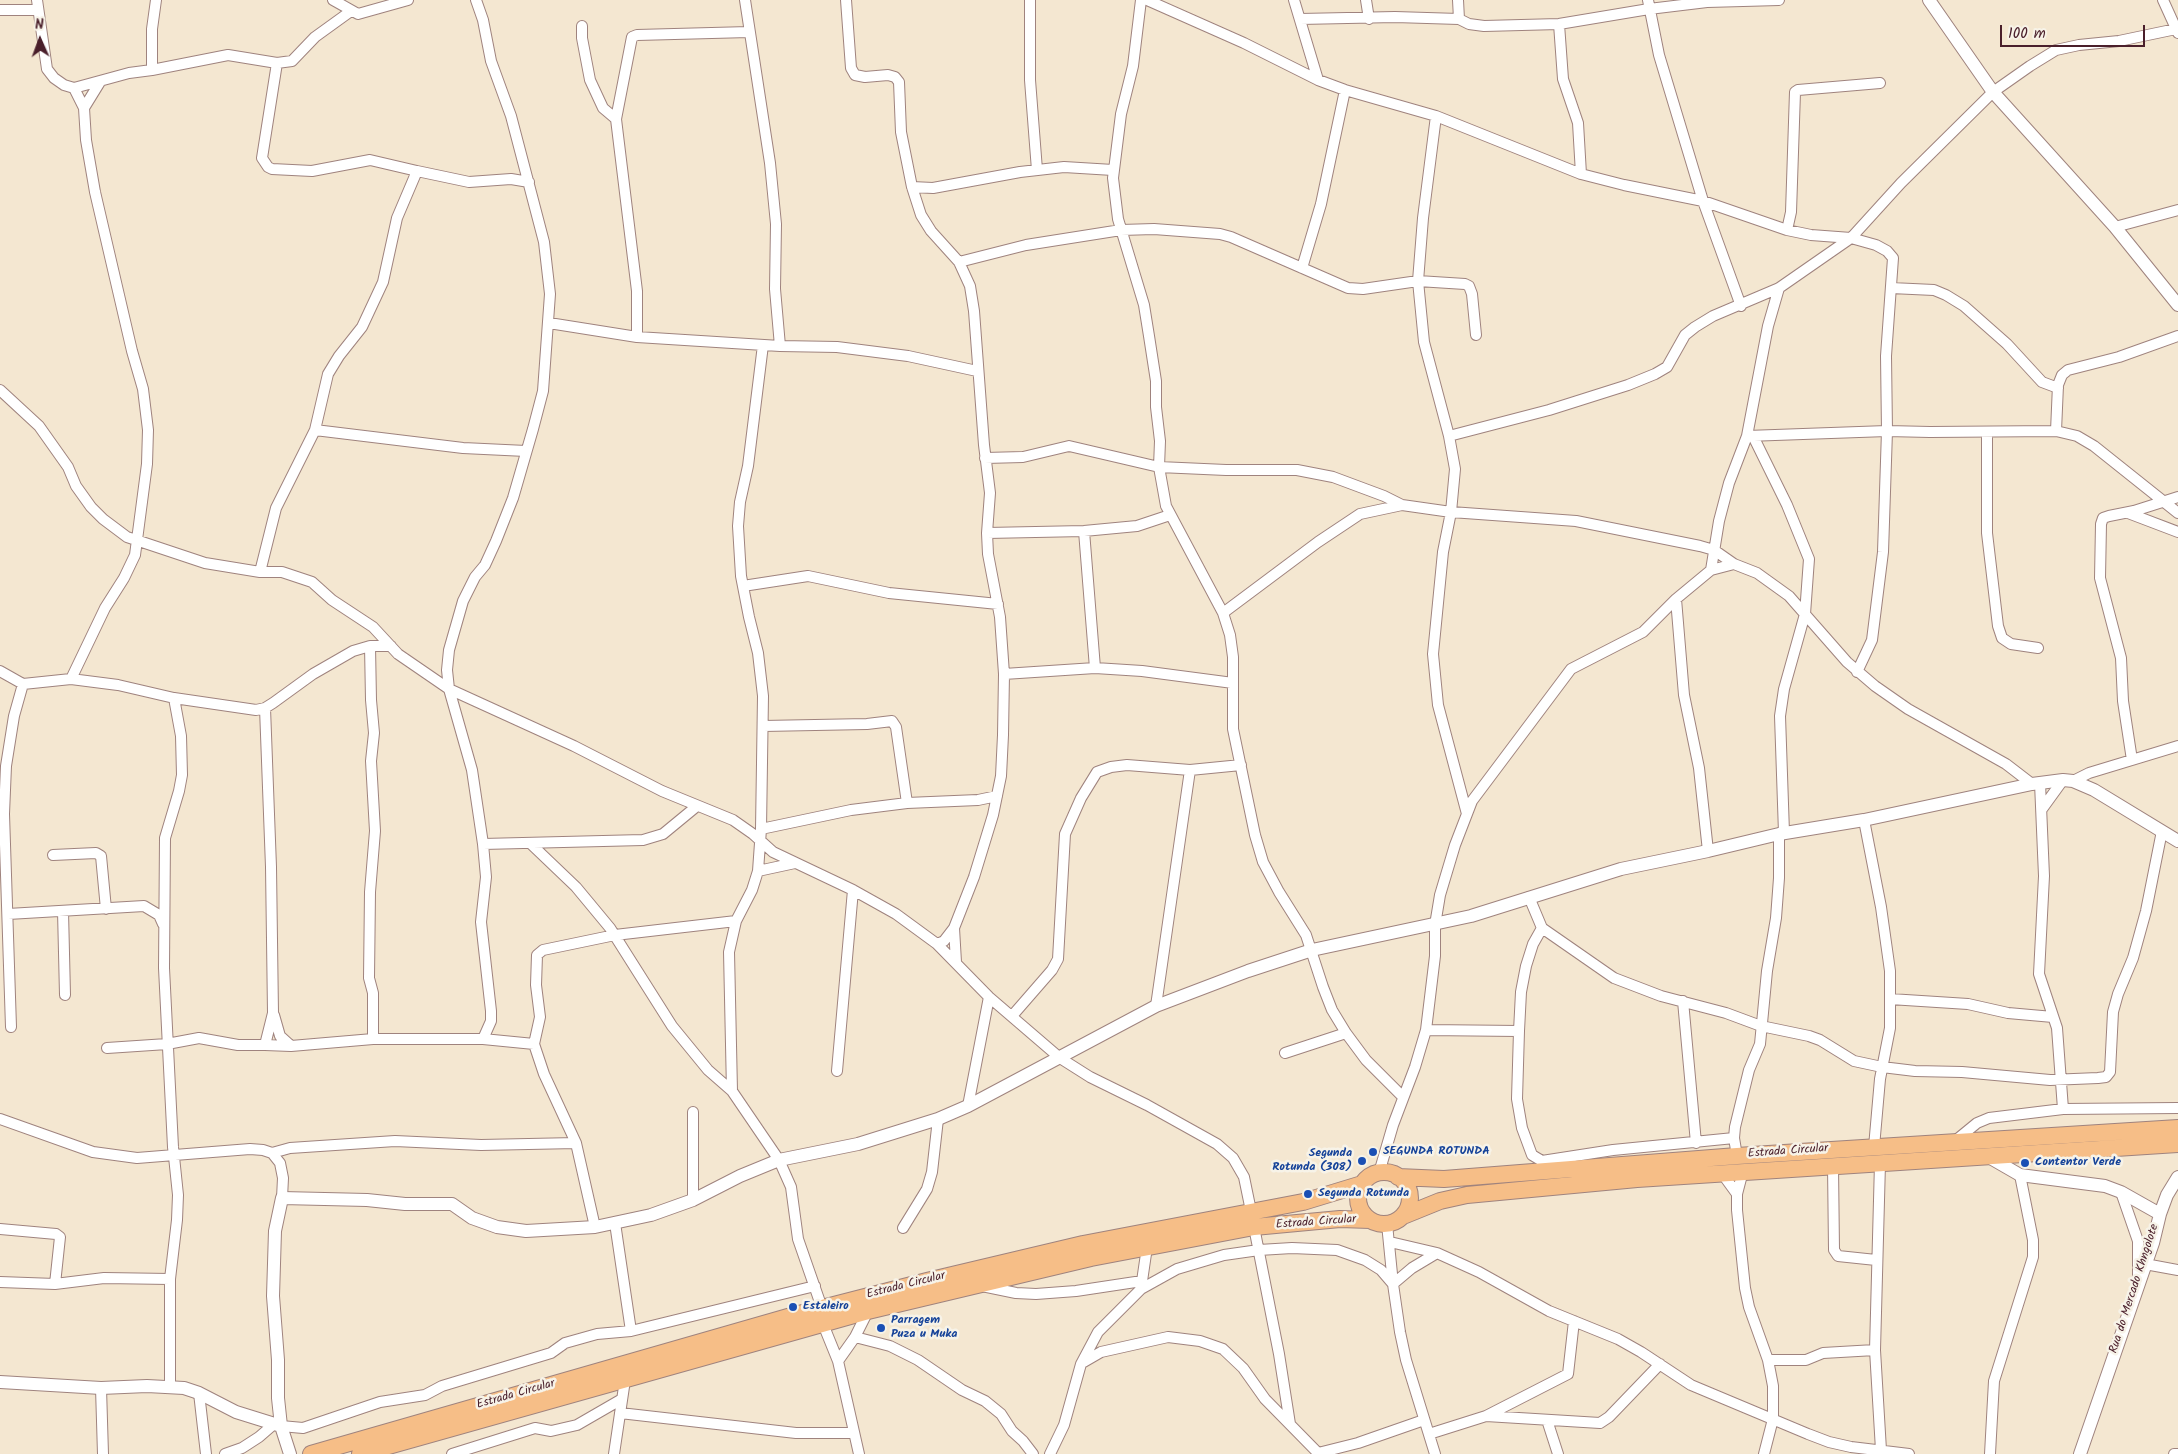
<!DOCTYPE html>
<html>
<head>
<meta charset="utf-8">
<style>
  body { margin:0 }
  #map { position:relative; width:2178px; height:1454px; overflow:hidden; background:#f4e7d1; font-family:Kalam,sans-serif }
  canvas { display:block }
  .north { position:absolute; left:15px; top:15px; width:50px; height:50px; -webkit-text-stroke:4px #f7f3e8; paint-order:stroke; rotate:358deg; font-size:14px; font-weight:700; line-height:20px; text-align:center; color:#4a1f2b }
  .north::after { content:''; display:block; margin:auto; width:18px; height:22px; background:#4a1f2b; clip-path:polygon(50% 0,100% 100%,50% 72%,0 100%) }
  .scale { position:absolute; left:2000px; top:25px; width:145px; height:22px; box-sizing:border-box; border:2px solid #4a1f2b; border-top:0; padding-left:6px; font-size:15px; line-height:18px; white-space:nowrap; color:#4a1f2b; -webkit-text-stroke:4px #f7f3e8; paint-order:stroke }
</style>
</head>
<body>
<div id="map">
<canvas width="2178" height="1454"></canvas>
<div class="north">N</div>
<div class="scale">100 m</div>
</div>
<script>
const ctx = document.querySelector('canvas').getContext('2d');
ctx.lineJoin = 'round';
const poly = rows => new Path2D(rows.map(r => 'M' + r).join(''));
function strokePath(path, color, width, dash) { ctx.strokeStyle = color; ctx.lineWidth = width; ctx.lineCap = dash ? 'butt' : 'round'; ctx.setLineDash(dash || []); ctx.stroke(path); }
function label(font, color, halo, rows, align = 'center') {
  ctx.font = font + ' Kalam,sans-serif'; ctx.lineWidth = 5; ctx.setLineDash([]); ctx.textBaseline = 'middle'; ctx.strokeStyle = halo; ctx.fillStyle = color; for (const [text, x, y, turn = 0] of rows) {
    ctx.save(); ctx.translate(x, y); ctx.rotate((+turn || 0) * Math.PI / 180); ctx.textAlign = isNaN(turn) ? turn : align; if (halo) ctx.strokeText(text, 0, 0); ctx.fillText(text, 0, 0); ctx.restore();
  }
}
const minor = poly([
  [37,0,47,69,54,78,64,85,74,88,129,73,152,70,152,29,156,0],
  [333,0,358,14,408,0],
  [745,0,770,163,776,224,775,289,780,346],
  [846,0,851,68,855,75,865,77,888,75,895,77,899,82,901,132,912,187,921,215,931,231,959,262,970,286,974,311,984,445,990,493,987,533,988,554,1000,617,1004,674,1003,735,1001,776,993,815,974,877,954,928,956,962],
  [1030,0,1030,80,1037,170],
  [1141,0,1133,66,1121,114,1113,178,1118,219,1144,305,1149,336,1156,381,1156,407,1160,441,1159,467,1166,506,1223,613,1230,635,1233,657,1233,729,1255,835,1263,862,1279,892,1306,935,1323,987,1332,1010,1346,1033,1366,1060,1403,1097],
  [1147,0,1244,43,1318,80,1345,90,1436,116,1581,174,1624,185,1703,201,1787,230,1811,235,1851,238,1876,245,1887,251,1893,258,1886,356,1887,431,1883,552,1872,640,1857,672],
  [1294,0,1318,80],
  [1366,0,1369,19],
  [1458,0,1459,19,1469,24,1484,26,1559,24,1649,9,1707,2,1779,0],
  [1648,0,1659,55,1703,201,1741,306],
  [2163,0,2178,33],
  [0,10,37,10],
  [1300,19,1395,17,1459,19],
  [1559,24,1563,79,1578,123,1581,174],
  [582,26,582,38,590,80,603,108,616,119],
  [277,63,262,158,268,167,272,169,312,171,370,160,417,171],
  [152,70,228,55,277,63,292,61,315,37,351,11],
  [84,108,100,82],
  [1436,116,1423,218,1418,281,1424,342,1449,436,1455,469,1451,512,1443,552,1433,654,1438,705,1467,814],
  [912,187,933,188,1020,172,1064,167,1113,170],
  [2115,227,2178,210],
  [1787,230,1791,212,1795,92,1798,90,1880,83],
  [959,262,1026,245,1121,230,1154,229,1220,234,1231,237,1348,288,1363,289,1418,281,1465,284,1469,286,1472,294,1476,335],
  [1302,268,1321,204,1345,90],
  [1891,288,1934,290,1946,295,1964,306,2007,344,2042,382,2058,388],
  [549,323,637,337,780,346,837,347,908,356,977,371],
  [637,337,637,291,616,119,632,37,637,35,749,32],
  [0,390,39,426,68,467,76,486,91,507,103,519,127,537,205,563,260,572,282,572,312,582,332,600,373,627,398,654,449,689,574,746,662,791,733,820,753,834,773,852,853,890,896,914,937,944,989,997,1060,1058,1090,1077,1147,1105,1217,1144,1233,1158,1244,1177,1251,1211],
  [315,430,328,374,339,356,362,327,383,282,397,218,417,171,469,182,511,179,529,182],
  [2056,431,2058,385,2062,375,2068,370,2119,357,2178,336],
  [1987,432,1987,533,1998,626,2002,638,2011,644,2038,648],
  [1449,436,1549,410,1628,385,1655,374,1667,367,1685,335,1695,327,1713,316,1779,288,1851,238,1901,183,1993,92,2030,66,2056,50,2079,45,2119,41,2176,29],
  [1747,436,1887,431,1930,432,2056,431,2077,436,2094,446,2178,513],
  [1753,436,1787,505,1809,559,1805,614,1784,689,1780,716,1784,833],
  [985,458,1023,457,1069,446,1159,467,1226,470,1297,470,1333,477,1384,496,1402,505,1451,512,1576,521,1700,546,1714,550,1734,564],
  [2128,513,2178,532],
  [1084,531,1095,668],
  [987,533,1084,531,1137,526,1170,515],
  [1711,570,1734,564,1757,573,1789,596,1847,662,1875,686,1908,709,2006,764,2032,784],
  [260,572,276,508,315,430,463,448,526,451],
  [743,586,808,576,889,593,998,604],
  [1676,599,1684,695,1699,768,1708,851],
  [1223,613,1318,542,1360,514,1402,505],
  [370,646,371,700,374,733,371,761,375,831,370,892,369,978,373,993,373,1039],
  [0,671,23,684,71,679,105,608,124,578,135,555,147,464,148,430,143,389,132,351,95,192,86,140,84,108,74,88],
  [1004,674,1095,668,1142,671,1233,683],
  [71,679,118,685,174,698,256,710,265,708,273,703,313,674,353,651,370,646,391,646],
  [265,708,271,867,273,1013,265,1045,291,1046,373,1039,483,1039,491,1021,491,1011,481,922,486,877,483,844,472,770,449,689,447,670,449,650,463,601,475,577,485,565,496,541,513,498,533,429,543,391,550,294,544,242,511,116,491,61,483,20,476,0],
  [763,726,867,724,892,721,896,727,907,803],
  [2132,760,2123,701,2121,658,2100,578,2101,524,2103,518,2109,516,2134,511,2178,497],
  [2073,781,2089,773,2178,746],
  [2040,783,2044,876,2039,974,2057,1028,2063,1109],
  [2042,809,2063,780],
  [1864,820,1881,907,1890,971,1890,1028,1880,1079,1874,1147],
  [761,829,851,810,907,803,978,800,997,796],
  [483,844,643,840,663,834,697,806],
  [531,844,576,887,610,928,672,1026,708,1070,732,1091,779,1160,791,1187,798,1239,822,1308],
  [53,855,96,853,101,856,106,909],
  [758,871,795,863],
  [1529,897,1542,928,1614,978,1661,996,1726,1013,1761,1026,1809,1036,1820,1040,1854,1061,1882,1067,1915,1071,1962,1072,2050,1080,2098,1078,2106,1077,2110,1072,2113,1012,2118,994,2133,958,2146,911,2162,831],
  [63,911,65,995],
  [8,914,144,906,159,915,163,924],
  [1542,928,1533,944,1526,966,1521,992,1519,1031,1517,1099,1522,1128,1532,1155,1542,1161,1613,1150,1734,1138],
  [937,944,944,941,954,928],
  [1890,999,1968,1004,2008,1013,2053,1017],
  [1683,1001,1696,1143],
  [1156,1006,1190,770],
  [274,1015,280,1036,291,1046],
  [1012,1016,1052,970,1058,959,1065,834,1081,798,1097,772,1111,767,1127,765,1190,770,1241,765],
  [11,1027,4,814,6,766,14,716,23,684],
  [1426,1030,1519,1031],
  [483,1039,534,1044],
  [107,1048,167,1044,199,1038,238,1045,265,1045],
  [1285,1053,1346,1033],
  [837,1071,853,890],
  [732,1091,729,952,736,921,752,890,758,871,761,829,763,696,758,653,749,617,741,576,738,526,740,502,748,466,763,345],
  [968,1106,989,997],
  [693,1112,693,1200],
  [0,1119,93,1152,137,1158,250,1149,263,1150,272,1153,280,1163,283,1178,282,1198],
  [1955,1141,1977,1123,1989,1118,2063,1109,2178,1108],
  [272,1153,290,1148,395,1141,481,1145,576,1143],
  [1737,1156,1734,1138,1735,1127,1749,1070,1760,1044,1767,971,1776,918,1779,878,1779,834],
  [1880,1163,1875,1350,1881,1450],
  [1833,1166,1834,1250,1838,1256,1876,1260],
  [1743,1171,1737,1194,1737,1210,1745,1288,1749,1307,1768,1360,1773,1386,1773,1419,1764,1454],
  [1721,1172,1737,1194],
  [1379,1173,1393,1125,1415,1067,1426,1030,1435,956,1435,925,1440,895,1455,845,1472,801,1571,669,1643,632,1676,599,1711,570,1719,521,1729,483,1747,436,1768,326,1779,288],
  [2121,1192,2138,1241,2138,1280],
  [615,1223,631,1331],
  [1387,1224,1393,1284,1400,1332,1406,1360,1435,1454],
  [595,1227,576,1143,544,1074,534,1044,540,1017,536,985,537,955,543,950,615,935,736,921],
  [1254,1227,1279,1354,1290,1424],
  [903,1228,927,1189,932,1172,938,1119],
  [0,1229,56,1234,60,1237,55,1284],
  [1390,1242,1437,1253,1479,1272,1549,1311,1618,1339,1641,1352,1691,1385,1808,1434,1829,1442,1851,1447,1909,1454],
  [2145,1264,2178,1270],
  [0,1282,55,1284,104,1278,170,1279],
  [982,1286,1016,1293,1036,1294,1076,1291,1142,1281],
  [1141,1288,1147,1247],
  [823,1324,838,1361,859,1454],
  [855,1337,890,1346,918,1360,962,1390,985,1401,1001,1414,1012,1431,1023,1441,1033,1454],
  [1768,1360,1806,1360,1823,1353,1875,1350],
  [838,1361,855,1337,868,1311],
  [1082,1363,1101,1352,1168,1337,1200,1341,1223,1349,1243,1368,1265,1399,1319,1454],
  [170,1386,170,1279,177,1220,178,1195,173,1147,164,968,165,838,179,791,182,775,181,736,174,698],
  [101,1388,103,1454],
  [199,1393,206,1454],
  [620,1413,796,1433,854,1433],
  [1486,1416,1568,1374,1574,1321],
  [1547,1420,1558,1454],
  [281,1426,303,1428,380,1402,425,1395,442,1386,551,1353,565,1343,597,1334,631,1331,815,1286],
  [1429,1434,1486,1416,1600,1423,1609,1417,1660,1364],
  [1318,1453,1358,1443,1424,1420],
  [225,1454,242,1448,259,1437,274,1424],
  [452,1454,535,1428,551,1431,577,1425,622,1399],
  [614,1454,625,1380],
  [1050,1454,1064,1425,1081,1364,1098,1332,1141,1289,1177,1269,1224,1255,1259,1250,1292,1248,1337,1250,1365,1260,1381,1270,1393,1284,1412,1268,1437,1253],
  [1990,1454,1994,1381,2033,1257,2033,1240,2020,1175],
  [2174,1454,2178,1454]
]);
const tertiary = poly([
  [1929,0,1993,92,2115,227,2178,305],
  [1987,1156,2020,1175,2105,1186,2121,1192,2160,1214,2153,1243,2080,1454],
  [2160,1214,2167,1195,2178,1177],
  [0,1382,101,1388,147,1386,184,1388,199,1393,236,1412,281,1426],
  [290,1454,281,1426,278,1398,278,1360,273,1296,275,1231,282,1198,367,1200,405,1204,452,1204,472,1218,497,1227,526,1231,595,1227,651,1215,693,1200,740,1176,779,1160,858,1144,938,1119,968,1106,1156,1006,1248,971,1312,950,1471,916,1621,869,1708,851,1779,834,1864,820,2032,784,2063,780,2073,781,2094,790,2178,841]
]);
const primary = poly([
  '1358 1198a26 26 0 1 1 52 0a26 26 0 1 1-52 0Z',
  [1398,1177,1444,1179,1737,1156,2178,1128],
  [1403,1216,1440,1201,1467,1195,1637,1179,2178,1144],
  [311,1454,795,1315,927,1281,1083,1244,1303,1202,1362,1184],
  [360,1454,868,1311,1091,1258,1254,1227,1340,1219,1370,1220]
]);
const markers = [
  [1373,1152,5,"#1a4fb4"],
  [1362,1161,5,"#1a4fb4"],
  [2025,1163,5,"#1a4fb4"],
  [1308,1194,5,"#1a4fb4"],
  [793,1307,5,"#1a4fb4"],
  [881,1328,5,"#1a4fb4"]
];
const transitNames = [
  ["SEGUNDA ROTUNDA",1383,1152],
  ["Segunda",1352,1154,"right"],
  ["Rotunda (308)",1352,1168,"right"],
  ["Contentor Verde",2035,1163],
  ["Segunda Rotunda",1318,1194],
  ["Estaleiro",803,1307],
  ["Parragem",891,1321],
  ["Puza u Muka",891,1335]
];
const streetNames = [
  ["Estrada Circular",1788,1152,-4],
  ["Estrada Circular",1316,1223,-4],
  ["Estrada Circular",906,1286,-14],
  ["Rua do Mercado Khngolote",2135,1289,-72],
  ["Estrada Circular",516,1395,-16]
];
strokePath(minor, '#9f837e', 12);
strokePath(tertiary, '#9f837e', 14);
strokePath(primary, '#9f837e', 18);
strokePath(minor, '#fff', 10);
strokePath(tertiary, '#fff', 12);
strokePath(primary, '#f6be87', 16);
for (const [x, y, r, color] of markers) { const dot = new Path2D(); dot.arc(x, y, r, 0, 2 * Math.PI); ctx.fillStyle = color; ctx.fill(dot); strokePath(dot, '#f7f3e8', 2); }
label('bold 12px', '#164399', '#f7f3e8', transitNames, 'left');
label('12px', '#4a1f2b', '#f7f3e8', streetNames);
</script>
</body>
</html>
